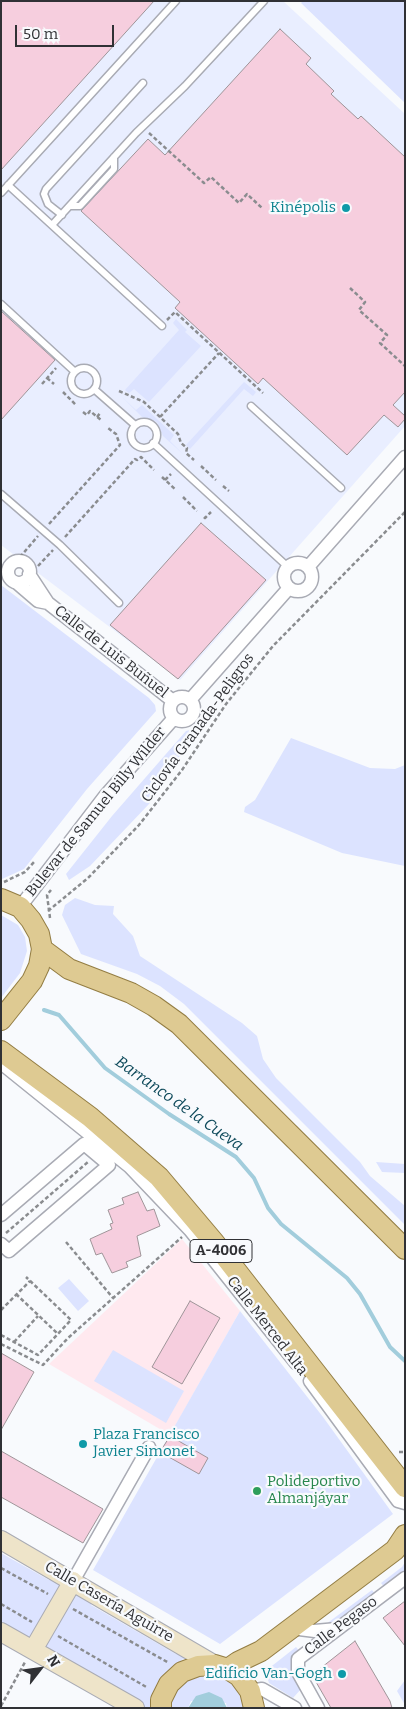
<!DOCTYPE html>
<html>
<head>
<meta charset="utf-8">
<style>
  body { margin:0 }
  #map { position:relative; width:406px; height:1709px; overflow:hidden; background:#f8fafd; font-family:Bitter,serif }
  canvas { display:block }
  .frame { position:absolute; inset:0; border:2px solid #303135; pointer-events:none }
  .north { position:absolute; left:15px; top:1644px; width:50px; height:50px; -webkit-text-stroke:4px #f8fafd; paint-order:stroke; rotate:60deg; font-size:14px; font-weight:700; line-height:20px; text-align:center; color:#303135 }
  .north::after { content:''; display:block; margin:auto; width:18px; height:22px; background:#303135; clip-path:polygon(50% 0,100% 100%,50% 72%,0 100%) }
  .scale { position:absolute; left:15px; top:25px; width:99px; height:22px; box-sizing:border-box; border:2px solid #303135; border-top:0; padding-left:6px; font-size:15px; line-height:18px; white-space:nowrap; color:#303135; -webkit-text-stroke:4px #f8fafd; paint-order:stroke }
</style>
</head>
<body>
<div id="map">
<canvas width="406" height="1709"></canvas>
<div class="frame"></div>
<div class="north">N</div>
<div class="scale">50 m</div>
</div>
<script>
const ctx = document.querySelector('canvas').getContext('2d');
ctx.lineJoin = 'round';
function fillPath(path, color) { ctx.fillStyle = color; ctx.fill(path, 'evenodd'); }
const poly = rows => new Path2D(rows.map(r => 'M' + r).join(''));
function strokePath(path, color, width, dash) { ctx.strokeStyle = color; ctx.lineWidth = width; ctx.lineCap = dash ? 'butt' : 'round'; ctx.setLineDash(dash || []); ctx.stroke(path); }
function label(font, color, halo, rows, align = 'center') {
  ctx.font = font + ' Bitter,serif'; ctx.lineWidth = 4.5; ctx.setLineDash([]); ctx.textBaseline = 'middle'; ctx.strokeStyle = halo; ctx.fillStyle = color; for (const [text, x, y, turn = 0] of rows) {
    ctx.save(); ctx.translate(x, y); ctx.rotate((+turn || 0) * Math.PI / 180); ctx.textAlign = isNaN(turn) ? turn : align; if (halo) ctx.strokeText(text, 0, 0); ctx.fillText(text, 0, 0); ctx.restore();
  }
}
const built = poly([
  [1,1,283,1,405,114,405,426,180,680,1,545]
]);
const education = poly([
  [182,1239,240,1311,170,1435,49,1364]
]);
const green = poly([
  [303,1,405,1,405,103,301,3],
  [176,319,187,330,185,332,201,346,149,402,134,389,129,393,125,390,179,330,173,323],
  [244,382,256,392,253,396,244,389,190,449,186,445],
  [120,395,136,410,142,405,174,435,170,441,184,455,163,436,157,422,142,417],
  [1,585,149,698,155,705,156,711,87,789,24,869,2,879],
  [198,728,149,804,90,866,69,880,66,874,112,816,186,731],
  [291,738,370,768,395,769,405,765,405,866,342,853,244,812,245,807,255,800],
  [75,898,95,905,114,906,113,914,133,936,140,956,242,1023,257,1036,263,1059,276,1078,360,1162,370,1176,405,1206,405,1225,184,1004,160,986,137,974,81,954,62,915,65,905],
  [1,915,18,925,25,937,27,951,20,973,1,998],
  [376,1162,405,1164,405,1173,382,1172],
  [69,1279,89,1301,78,1311,58,1288],
  [240,1311,323,1417,393,1514,220,1644,93,1570],
  [113,1350,184,1391,166,1423,94,1381],
  [1,1553,49,1580,52,1576,60,1582,62,1591,29,1640,16,1635,18,1631,1,1621],
  [405,1562,405,1573,385,1588,381,1583,402,1567],
  [372,1590,376,1595,339,1623,322,1627],
  [79,1593,93,1600,91,1605,176,1654,179,1649,189,1655,171,1668,155,1694,151,1708,144,1708,105,1681,62,1657,47,1652,43,1644,73,1595],
  [296,1647,300,1652,302,1688,293,1698,269,1683,266,1674,268,1669],
  [218,1675,230,1680,239,1689,246,1708,227,1708,226,1703,191,1701,188,1708,169,1708,174,1692,182,1683,193,1676],
  [405,1680,405,1705,397,1691]
]);
const water = poly([
  [209,1692,222,1698,227,1708,188,1708,196,1696]
]);
const stream = poly([
  [44,1010,59,1015,105,1068,169,1114,236,1157,254,1178,268,1208,281,1224,347,1278,360,1294,390,1347,405,1361]
]);
const building = poly([
  [1,1,154,1,1,170,1,1],
  [280,29,311,58,306,64,334,91,331,94,358,119,361,116,405,157,405,392,393,405,405,416,405,419,398,427,384,415,347,455,263,378,258,384,175,308,180,302,81,211,148,139,165,155,280,29],
  [1,311,55,360,1,420,1,311],
  [201,523,266,580,178,679,110,625,201,523],
  [138,1192,147,1211,154,1209,160,1226,137,1236,141,1256,126,1262,128,1267,112,1273,102,1253,96,1255,90,1239,112,1229,110,1224,113,1223,108,1210,124,1204,122,1198,138,1192],
  [190,1301,220,1318,182,1384,152,1367,190,1301],
  [1,1353,34,1372,1,1430,1,1353],
  [170,1436,208,1458,199,1474,160,1452,170,1436],
  [1,1451,103,1509,83,1543,1,1497,1,1451],
  [405,1601,405,1646,383,1618,405,1601],
  [355,1641,390,1701,392,1708,331,1708,312,1675,355,1641]
]);
const path = poly([
  [149,133,204,183,211,177,239,203,247,194,262,208],
  [350,288,365,302,359,310,387,335,380,343,405,366],
  [167,320,175,312,263,393],
  [47,378,54,384],
  [42,384,56,368],
  [119,391,144,402,178,434,181,443,187,448,186,453,194,460],
  [63,392,76,405],
  [83,412,87,415,90,411,101,420],
  [97,417,101,412],
  [160,417,219,353],
  [201,466,216,480],
  [162,477,176,490],
  [165,480,171,474],
  [223,486,229,491],
  [183,497,197,511],
  [204,517,205,518,211,512],
  [49,524,120,445,116,434,108,428],
  [65,537,135,459,137,460,141,457,154,470],
  [20,557,38,536],
  [38,566,53,550],
  [4,882,25,872,35,861],
  [48,911,88,878,139,825,182,770,226,704,273,646,405,512],
  [50,918,47,895,51,890],
  [6,1233,88,1162],
  [66,1242,113,1298],
  [16,1294,58,1334],
  [1,1310,30,1281],
  [1,1335,38,1355,71,1320,26,1277],
  [14,1342,38,1316],
  [1,1344,43,1365,68,1338,182,1237],
  [399,1452,405,1452],
  [1,1568,48,1594],
  [1,1604,32,1622],
  [73,1609,169,1663],
  [58,1636,148,1688],
  [1,1706,25,1662]
]);
const lane = poly([
  [8,185,162,326],
  [1,193,176,1],
  [70,206,80,206,114,169,114,157],
  [62,215,48,204,44,194,46,189,143,83],
  [52,225,136,133,185,86,264,1],
  [1,304,75,372],
  '71 381a13 13 0 1 1 26 0a13 13 0 1 1-26 0Z',
  [94,389,135,425],
  [251,406,341,488],
  '131 435a13 13 0 1 1 26 0a13 13 0 1 1-26 0Z',
  [153,443,288,567],
  [1,494,60,545,119,603]
]);
const street = poly([
  '8 572a11 11 0 1 1 22 0a11 11 0 1 1-22 0Z',
  '284 577a14 14 0 1 1 28 0a14 14 0 1 1-28 0Z',
  [308,567,405,457],
  [29,574,48,603,173,701],
  [17,583,38,601,48,603],
  '170 709a12 12 0 1 1 24 0a12 12 0 1 1-24 0Z',
  [190,700,289,588],
  [20,907,105,796,174,718],
  [1,1063,130,1167,190,1230,296,1363],
  [1,1215,84,1144,109,1165,9,1251,1,1244],
  [310,1381,398,1501,405,1503],
  [73,1581,149,1447],
  [291,1628,315,1631,337,1629],
  [250,1691,262,1689,295,1708],
  [318,1708,298,1672,298,1659,405,1578]
]);
const secondary = poly([
  [1,1540,215,1665],
  [1,1632,135,1708],
  [33,1650,73,1581]
]);
const primary = poly([
  [1,899,20,907,31,920,39,934,42,949,39,966,32,981,1,1020],
  [42,949,69,969,131,993,154,1006,179,1024,405,1249],
  [1,1051,90,1117,159,1177,213,1241,405,1487],
  [228,1669,238,1662,261,1651,395,1550,405,1535],
  [161,1708,161,1700,169,1684,182,1672,198,1666,215,1665,228,1669,239,1676,250,1691,254,1708]
]);
const markers = [
  [346,208,5,"#0f9aa8"],
  [83,1444,5,"#0f9aa8"],
  [257,1491,5,"#2e9e5b"],
  [342,1674,5,"#0f9aa8"]
];
const shields = [
  [221,1251,62]
];
const shieldNames = [
  ["A-4006",221,1251]
];
const cultureNames = [
  ["Kinépolis",336,208],
  ["Plaza Francisco",93,1435,"left"],
  ["Javier Simonet",93,1452,"left"],
  ["Edificio Van-Gogh",332,1674]
];
const streetNames = [
  ["Calle de Luis Buñuel",111,652,38],
  ["Ciclovía Granada-Peligros",198,728,-54],
  ["Bulevar de Samuel Billy Wilder",96,812,-51],
  ["Calle Merced Alta",267,1326,52],
  ["Calle Casería Aguirre",109,1602,30],
  ["Calle Pegaso",341,1626,-37]
];
const leisureNames = [
  ["Polideportivo",267,1482],
  ["Almanjáyar",267,1499]
];
const waterNames = [
  ["Barranco de la Cueva",179,1104,35]
];
fillPath(built, '#e9eeff');
fillPath(education, '#ffe9ef');
fillPath(green, '#dce3ff');
fillPath(water, '#a2cddc');
strokePath(stream, '#a2cddc', 4);
fillPath(building, '#f6cede');
strokePath(building, '#9f9599', 1);
strokePath(lane, '#a9abb4', 9);
strokePath(street, '#a9abb4', 15);
strokePath(secondary, '#a9abb4', 20);
strokePath(primary, '#937d43', 22);
strokePath(path, '#8a8c8f', 2.5, [4, 2.5]);
strokePath(lane, '#fff', 6);
strokePath(street, '#fff', 12);
strokePath(secondary, '#eee4c9', 18);
strokePath(primary, '#deca92', 20);
for (const [x, y, r, color] of markers) { const dot = new Path2D(); dot.arc(x, y, r, 0, 2 * Math.PI); ctx.fillStyle = color; ctx.fill(dot); strokePath(dot, '#f8fafd', 2); }
for (const [x, y, w] of shields) { const box = new Path2D(); box.roundRect(x - w / 2, y - 11.5, w, 23, 4); ctx.fillStyle = '#f8fafd'; ctx.fill(box); strokePath(box, '#303135', 1); }
label('bold 14px', '#303135', null, shieldNames);
label('15px', '#0d838f', '#f8fafd', cultureNames, 'right');
label('15px', '#303135', '#f8fafd', streetNames);
label('15px', '#27864d', '#f8fafd', leisureNames, 'left');
label('italic 16px', '#0d495a', '#f8fafd', waterNames);
</script>
</body>
</html>
